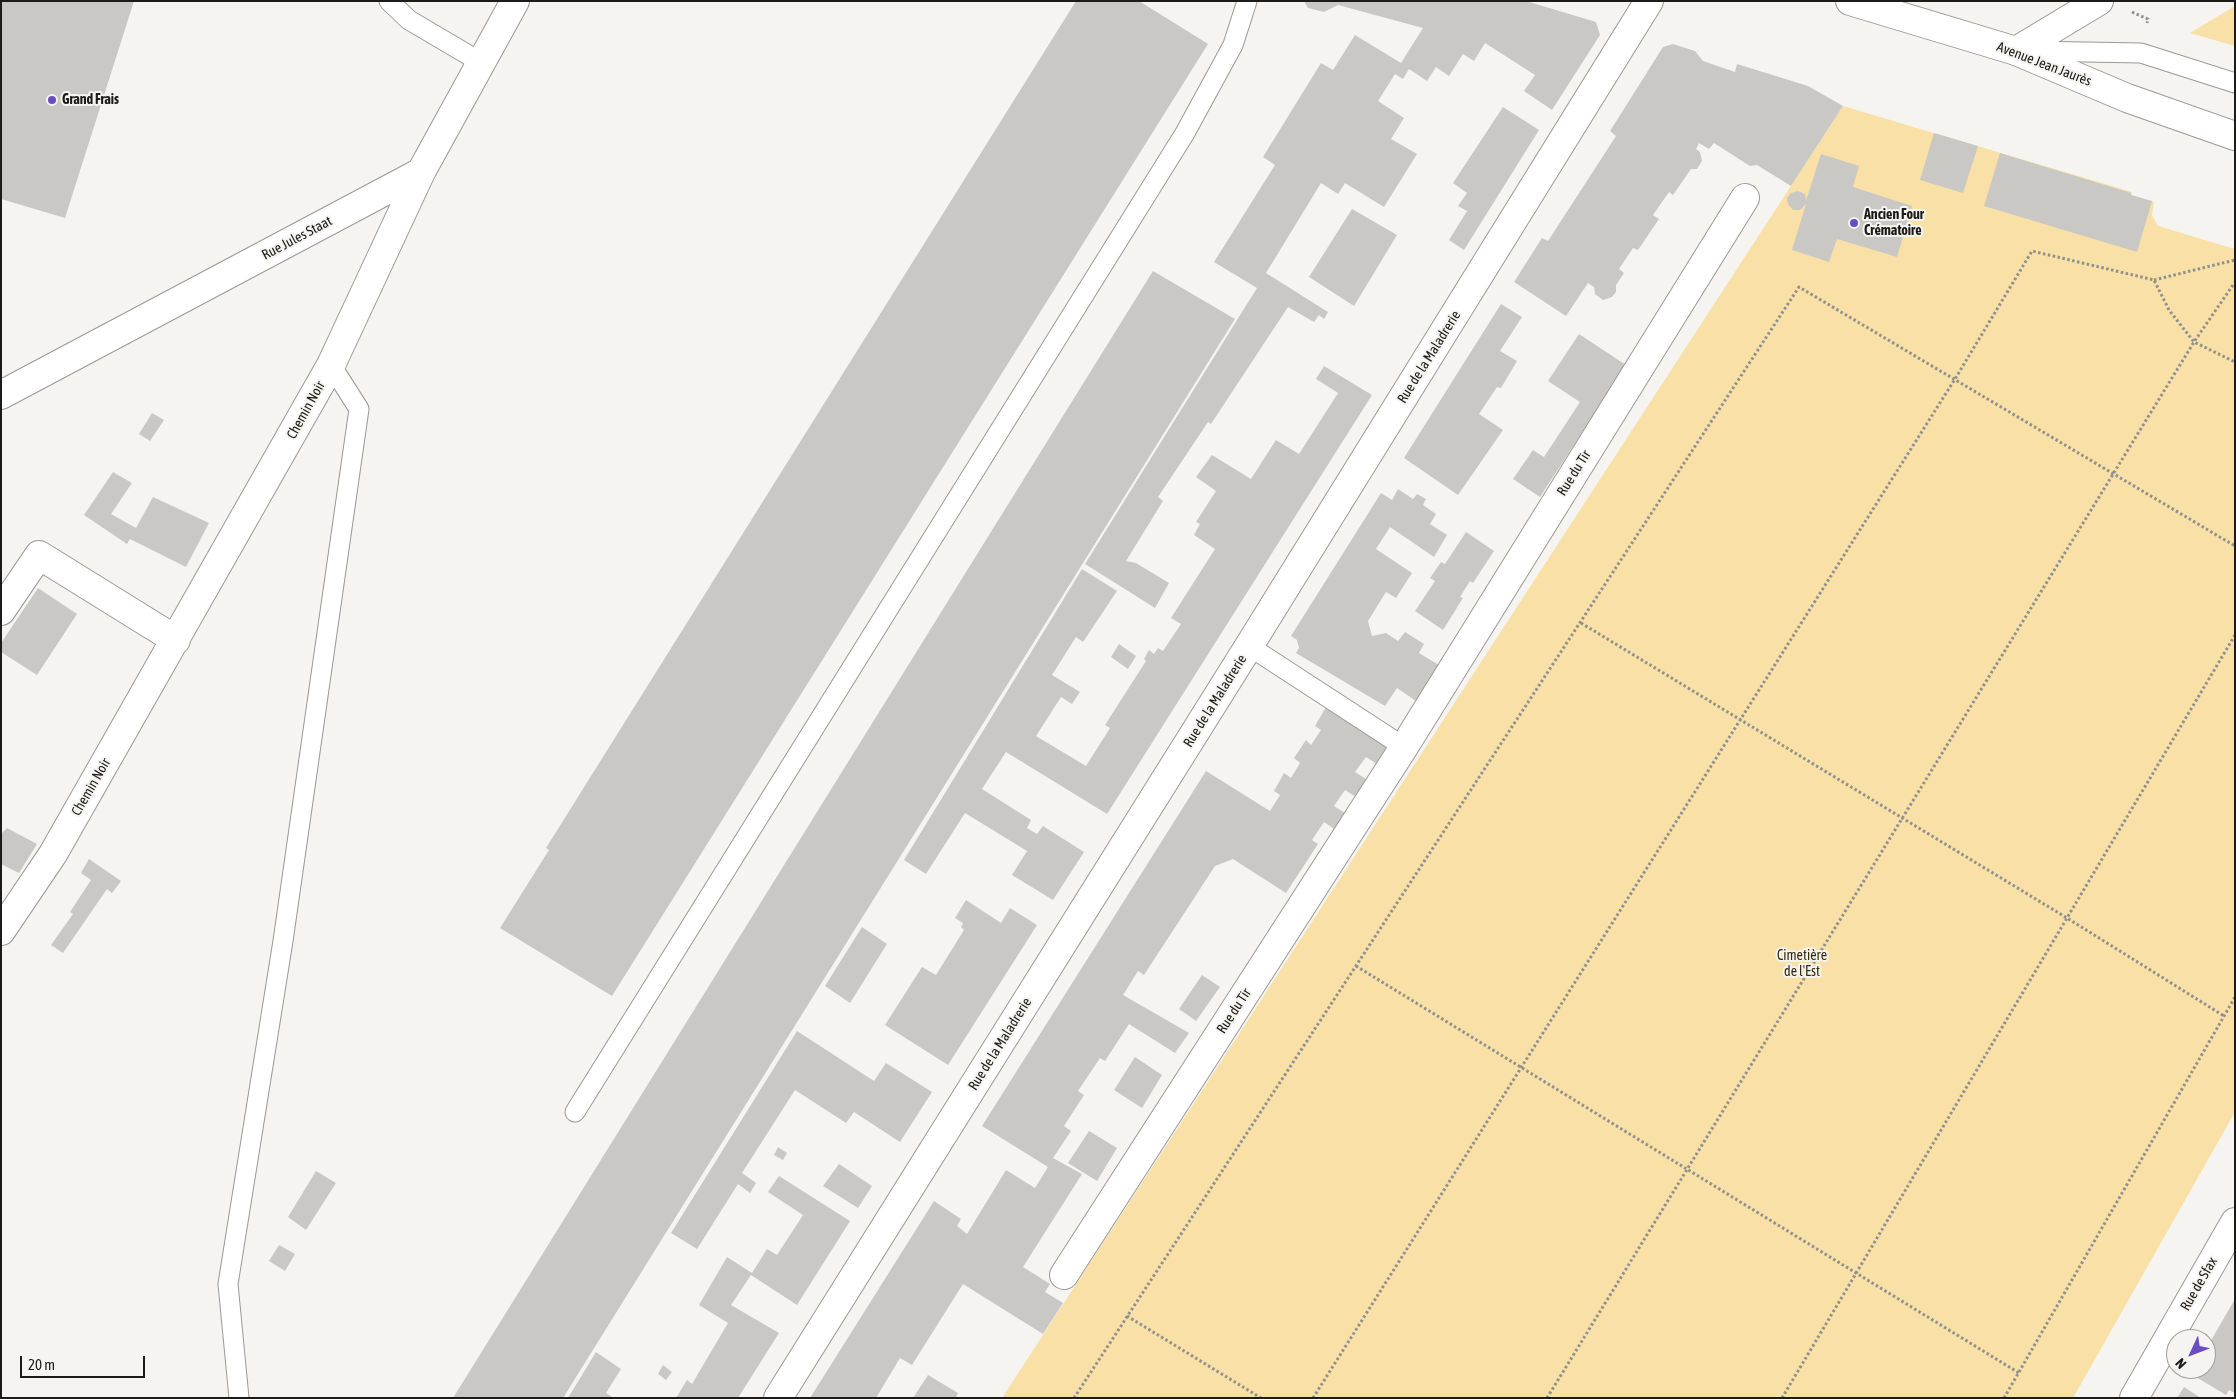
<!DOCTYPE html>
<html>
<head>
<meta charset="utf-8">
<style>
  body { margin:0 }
  #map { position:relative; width:2236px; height:1399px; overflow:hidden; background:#f6f4f0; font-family:"Asap Condensed",sans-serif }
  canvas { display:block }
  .frame { position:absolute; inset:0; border:2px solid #1b1b19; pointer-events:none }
  .north { position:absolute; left:2166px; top:1329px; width:50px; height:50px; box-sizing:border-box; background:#f6f4f0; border:1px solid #9e9d9a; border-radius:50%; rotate:227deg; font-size:14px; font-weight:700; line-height:20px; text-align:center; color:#1b1b19 }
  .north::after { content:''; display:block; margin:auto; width:18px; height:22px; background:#6a4cc5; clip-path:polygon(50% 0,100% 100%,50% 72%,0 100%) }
  .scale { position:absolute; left:20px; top:1356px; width:125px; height:22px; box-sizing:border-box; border:2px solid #1b1b19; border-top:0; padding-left:6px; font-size:15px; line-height:18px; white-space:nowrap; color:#1b1b19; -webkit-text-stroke:4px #f6f4f0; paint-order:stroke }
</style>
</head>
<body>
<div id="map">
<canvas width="2236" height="1399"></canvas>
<div class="frame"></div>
<div class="north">N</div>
<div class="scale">20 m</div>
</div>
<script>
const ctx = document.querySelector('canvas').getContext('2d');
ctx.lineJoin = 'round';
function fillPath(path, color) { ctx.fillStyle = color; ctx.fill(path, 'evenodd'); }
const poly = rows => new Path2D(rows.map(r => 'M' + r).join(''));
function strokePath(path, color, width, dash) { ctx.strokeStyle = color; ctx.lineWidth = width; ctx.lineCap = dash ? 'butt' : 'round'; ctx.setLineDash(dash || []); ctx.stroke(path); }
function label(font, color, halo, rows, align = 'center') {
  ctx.font = font + ' "Asap Condensed",sans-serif'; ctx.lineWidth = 4; ctx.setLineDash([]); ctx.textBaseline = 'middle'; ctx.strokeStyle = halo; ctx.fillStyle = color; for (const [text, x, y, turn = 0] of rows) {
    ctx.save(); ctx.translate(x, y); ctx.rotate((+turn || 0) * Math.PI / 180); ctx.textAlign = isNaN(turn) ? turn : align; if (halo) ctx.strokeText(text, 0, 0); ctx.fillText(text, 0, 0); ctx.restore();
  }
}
const green = poly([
  [2235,6,2235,46,2190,33],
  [1843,106,2132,192,2131,195,2154,202,2152,215,2158,226,2235,249,2235,1112,2073,1398,1002,1398]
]);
const building = poly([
  [1,1,134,1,65,218,1,199],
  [1076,1,1139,1,1208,44,612,996,500,928,549,850,546,848],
  [1304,1,1526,1,1596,22,1600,35,1552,110,1524,91,1535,75,1485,43,1474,61,1463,54,1449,76,1436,67,1427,81,1409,69,1403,79,1395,74,1378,101,1404,118,1391,139,1417,154,1384,207,1345,183,1338,194,1321,183,1266,273,1328,312,1324,319,1319,315,1314,322,1288,307,1211,424,1208,422,1158,497,1163,501,1126,561,1136,563,1169,583,1155,608,1085,564,1257,288,1214,262,1275,165,1263,157,1321,63,1333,70,1355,35,1401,63,1423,28,1338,5,1324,12,1308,8],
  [1673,44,1695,51,1703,61,1735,72,1737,64,1808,86,1843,106,1791,186,1757,165,1750,166,1714,143,1709,149,1699,143,1696,149,1700,152,1702,161,1697,169,1691,169,1673,195,1669,192,1653,215,1659,219,1638,250,1633,248,1619,269,1624,273,1616,285,1616,292,1612,297,1603,300,1595,294,1594,287,1588,283,1566,316,1514,282,1542,238,1548,241,1616,136,1610,131,1663,47],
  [1503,107,1539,130,1464,250,1449,240,1467,211,1458,206,1467,193,1453,183],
  [1934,133,1978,146,1963,193,1920,180],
  [2000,153,2131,193,2131,195,2152,201,2137,252,1984,206],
  [1821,154,1859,166,1853,187,1912,206,1897,257,1837,239,1829,262,1792,250,1806,204,1800,210,1793,210,1788,204,1787,198,1791,193,1798,191,1805,194,1806,201],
  [1352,209,1397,235,1354,306,1309,277],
  [1153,271,1235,319,563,1398,453,1398],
  [1501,304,1522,317,1500,351,1517,361,1501,388,1497,387,1479,414,1503,430,1458,495,1404,458],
  [1579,334,1626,365,1540,497,1513,479,1533,450,1544,457,1580,402,1548,381],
  [1324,366,1372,395,1107,814,1006,752,982,789,1031,820,1027,828,1037,834,1043,826,1084,852,1053,900,1012,875,1027,851,965,813,926,874,904,860,1082,569,1117,591,1083,642,1076,637,1052,675,1080,692,1072,704,1061,697,1036,736,1086,766,1110,728,1105,725,1146,661,1144,659,1149,650,1154,654,1158,648,1163,651,1181,624,1171,618,1215,549,1194,535,1200,524,1196,522,1216,491,1196,477,1212,455,1251,479,1276,440,1299,454,1338,393,1316,379],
  [152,413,164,420,150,441,139,434],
  [113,472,132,483,111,514,136,528,153,497,209,523,186,567,130,539,127,544,84,515],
  [1398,489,1413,499,1417,494,1426,499,1423,505,1436,514,1430,524,1447,535,1434,557,1390,527,1376,549,1412,573,1396,598,1386,592,1368,621,1372,636,1386,633,1398,641,1405,632,1424,644,1419,653,1439,665,1416,701,1397,688,1385,706,1296,653,1299,648,1297,640,1291,636,1381,493,1392,500],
  [1466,532,1494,551,1473,583,1470,581,1460,597,1463,598,1443,630,1415,611,1435,581,1430,578,1441,562,1445,564],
  [38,588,77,614,37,675,1,652,1,643],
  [1119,644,1136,656,1128,669,1111,657],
  [1326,707,1387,747,1377,764,1366,757,1355,772,1366,779,1356,797,1345,790,1334,806,1345,813,1334,829,1324,822,1312,840,1318,844,1286,893,1233,859,1215,866,1144,975,1138,971,1123,995,1189,1033,1175,1053,1129,1024,1105,1061,1100,1058,1078,1091,1084,1095,1064,1126,1071,1131,1053,1158,1082,1174,1023,1267,1050,1284,1045,1292,1063,1303,1043,1334,963,1284,912,1365,900,1358,876,1398,810,1398,934,1201,961,1219,957,1226,967,1234,1006,1170,1035,1188,1048,1167,982,1126,1206,771,1270,811,1280,795,1274,791,1284,773,1291,778,1300,763,1294,758,1306,740,1311,745,1321,730,1315,726],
  [7,828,37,844,19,873,1,864,1,834],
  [89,859,121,881,112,893,107,889,63,953,51,945,73,914,70,912,91,880,81,873],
  [966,900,1001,923,1010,908,1037,925,948,1065,885,1025,922,967,936,975,964,930,961,927,963,923,955,918],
  [862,927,887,944,850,1003,825,986],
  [1202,975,1220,987,1196,1021,1179,1009],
  [797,1031,874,1081,886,1063,932,1092,900,1142,854,1112,846,1123,795,1090,742,1173,756,1183,750,1193,738,1184,697,1249,671,1233],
  [1135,1057,1162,1075,1142,1108,1114,1090],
  [1089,1131,1117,1148,1097,1181,1068,1163],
  [778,1147,787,1153,783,1160,774,1155],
  [839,1164,872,1186,858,1208,823,1186],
  [316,1171,336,1183,306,1230,288,1217],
  [779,1176,850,1221,797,1305,751,1275,731,1305,779,1333,738,1398,676,1398,687,1380,692,1384,728,1323,699,1305,727,1257,752,1273,767,1249,777,1255,803,1215,768,1192],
  [279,1245,295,1254,285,1271,269,1261],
  [2235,1299,2235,1393,2229,1390,2226,1395,2191,1374,2194,1369,2206,1369,2206,1349],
  [596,1352,621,1369,606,1393,614,1398,568,1398],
  [663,1365,672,1372,666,1380,658,1374],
  [928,1375,958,1393,956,1398,913,1398],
  [2184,1387,2201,1398,2177,1398]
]);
const path = poly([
  [2132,12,2148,19,2147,23],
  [2154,280,2235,260],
  [1581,623,2067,918,2224,1016],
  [1356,966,2019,1373],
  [1127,1316,1261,1398],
  [1074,1398,1799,287,2235,546],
  [1313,1398,1955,379,2032,251,2154,280,2169,310,2194,342,2235,362],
  [1547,1398,2194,342,2235,282],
  [1782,1398,2235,635],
  [2004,1398,2235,997]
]);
const service = poly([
  [389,1,409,20,482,63],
  [2028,51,2141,53,2235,83],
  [1249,646,1404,747],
  [575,1112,1185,133,1233,45,1247,1],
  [239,1398,228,1284,283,941,359,409,331,365]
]);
const minor = poly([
  [1,395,421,172,515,1],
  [1,611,39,555,176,640],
  [1,931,53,854,331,365,421,172],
  [1064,1275,1404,747,1745,198],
  [778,1398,1249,646,1649,1],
  [2134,1398,2235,1222]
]);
const secondary = poly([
  [2016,51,2127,98,2235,136]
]);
const primary = poly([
  [1850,1,2016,51,2099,1]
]);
const markers = [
  [52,100,5,"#6a4cc5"],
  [1854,223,5,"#6a4cc5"]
];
const streetNames = [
  ["Avenue Jean Jaurès",2044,64,21],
  ["Rue Jules Staat",297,238,-28],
  ["Rue de la Maladrerie",1429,357,-58],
  ["Chemin Noir",306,410,-61],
  ["Rue du Tir",1574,473,-58],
  ["Rue de la Maladrerie",1215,701,-58],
  ["Chemin Noir",91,787,-60],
  ["Rue du Tir",1234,1011,-57],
  ["Rue de la Maladrerie",1000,1044,-58],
  ["Rue de Sfax",2199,1284,-60]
];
const poiNames = [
  ["Grand Frais",62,100],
  ["Ancien Four",1864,215],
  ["Crématoire",1864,231]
];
const parkNames = [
  ["Cimetière",1802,956],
  ["de l'Est",1802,972]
];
fillPath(green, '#f8e0a6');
fillPath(building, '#cac8c4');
strokePath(service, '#9a9995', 21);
strokePath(minor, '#9a9995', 30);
strokePath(secondary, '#9a9995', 30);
strokePath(primary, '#9a9995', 30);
strokePath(path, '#91908d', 3, [2.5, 2.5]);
strokePath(service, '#fff', 19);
strokePath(minor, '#fff', 28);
strokePath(secondary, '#fff', 28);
strokePath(primary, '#fff', 28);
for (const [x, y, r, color] of markers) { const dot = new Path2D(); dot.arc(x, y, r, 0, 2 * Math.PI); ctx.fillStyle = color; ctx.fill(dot); strokePath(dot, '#f6f4f0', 2); }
label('14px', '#1b1b19', '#f6f4f0', streetNames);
label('bold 14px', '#1b1b19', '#f6f4f0', poiNames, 'left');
label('14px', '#35290b', '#f6f4f0', parkNames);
</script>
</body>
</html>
